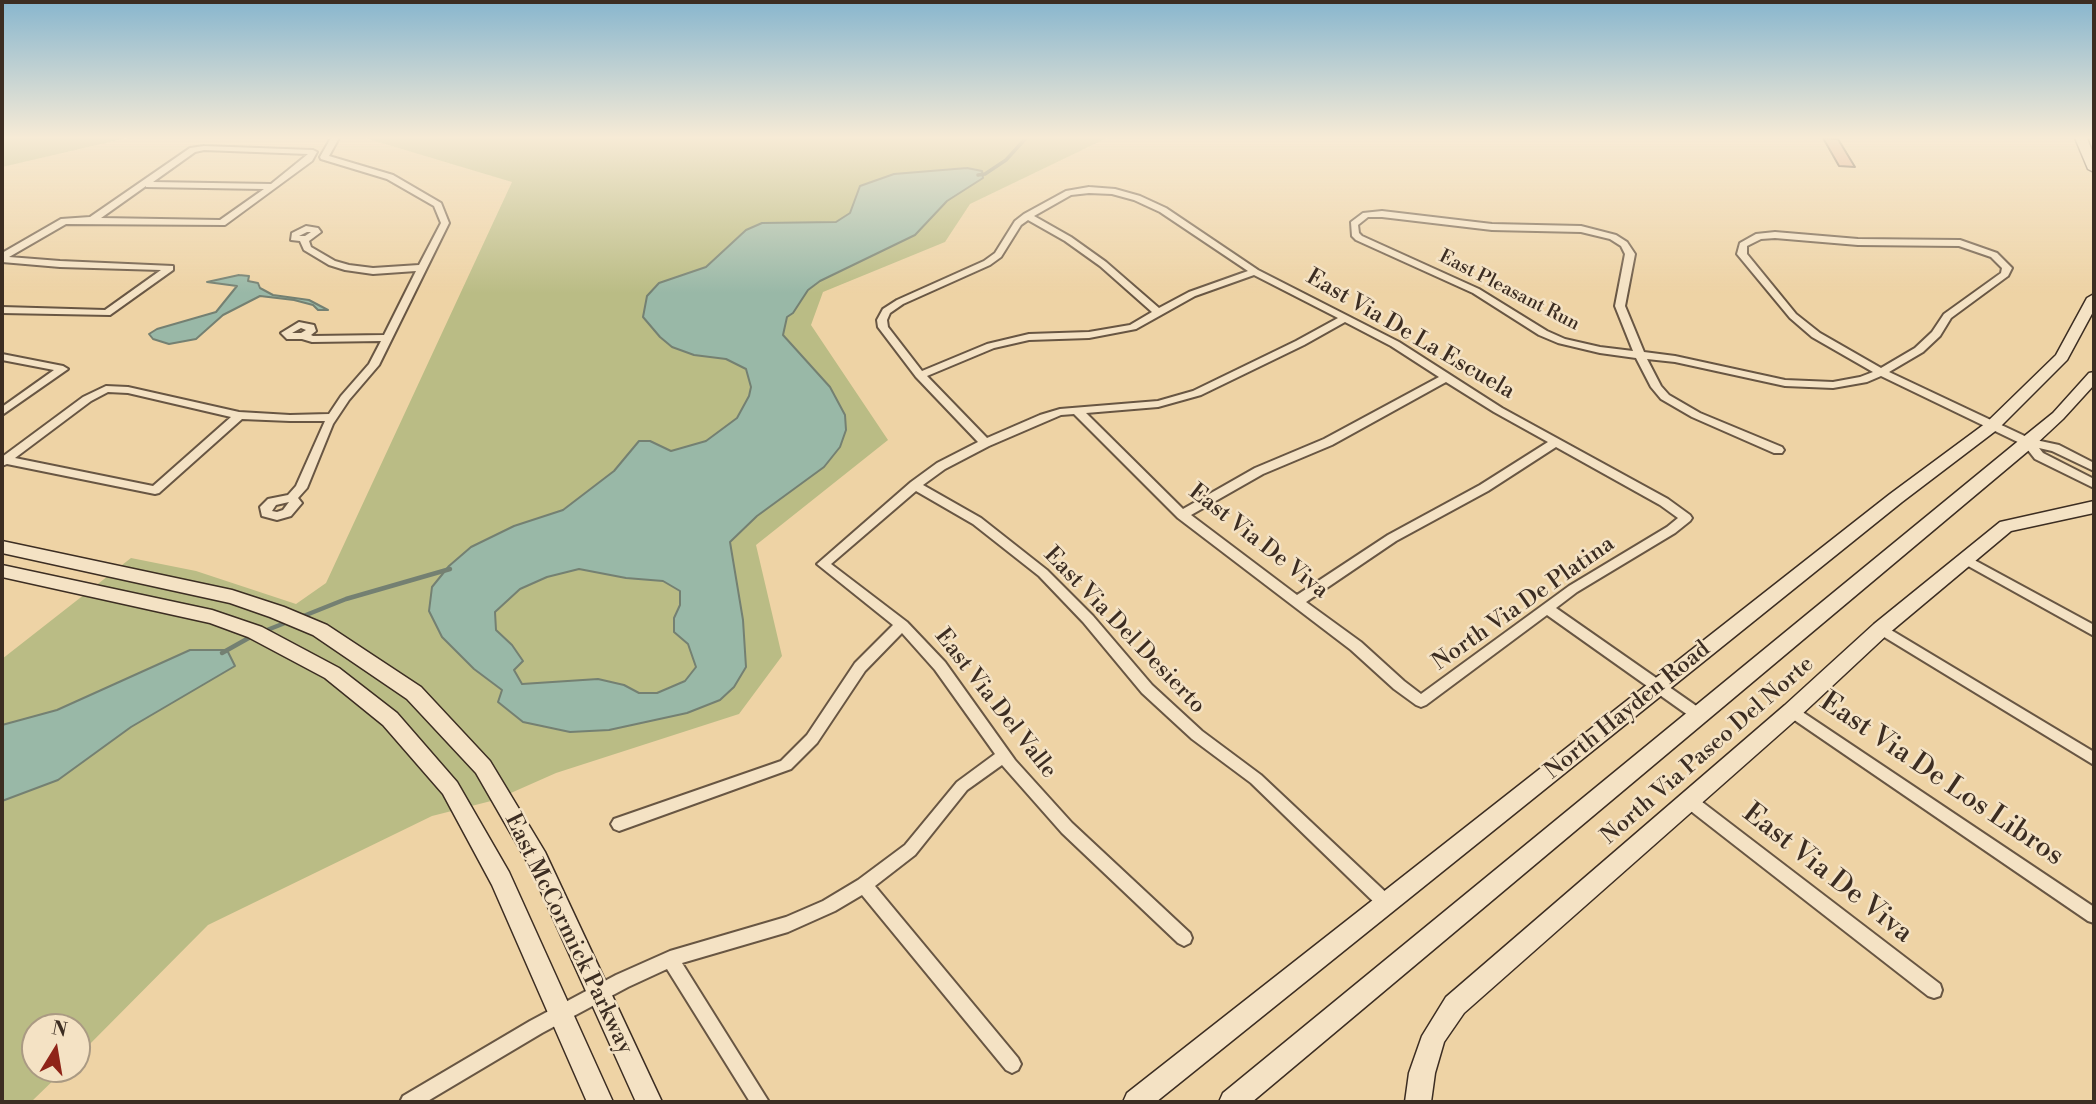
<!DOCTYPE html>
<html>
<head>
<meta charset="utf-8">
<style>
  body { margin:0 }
  #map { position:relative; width:2096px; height:1104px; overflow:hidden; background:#eed3a5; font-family:"Libre Bodoni",serif }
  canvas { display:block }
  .frame { position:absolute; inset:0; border:4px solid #3c2d22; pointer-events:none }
  .north { position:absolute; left:21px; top:1013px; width:70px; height:70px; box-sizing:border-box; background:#f4e2c4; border:2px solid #aa9a83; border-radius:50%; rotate:11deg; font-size:19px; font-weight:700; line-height:28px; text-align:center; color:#3c2d22 }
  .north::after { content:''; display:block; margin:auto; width:24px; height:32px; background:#8f2418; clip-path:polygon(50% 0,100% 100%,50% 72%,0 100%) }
</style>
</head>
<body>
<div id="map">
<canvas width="2096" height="1104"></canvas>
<div class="frame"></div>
<div class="north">N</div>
</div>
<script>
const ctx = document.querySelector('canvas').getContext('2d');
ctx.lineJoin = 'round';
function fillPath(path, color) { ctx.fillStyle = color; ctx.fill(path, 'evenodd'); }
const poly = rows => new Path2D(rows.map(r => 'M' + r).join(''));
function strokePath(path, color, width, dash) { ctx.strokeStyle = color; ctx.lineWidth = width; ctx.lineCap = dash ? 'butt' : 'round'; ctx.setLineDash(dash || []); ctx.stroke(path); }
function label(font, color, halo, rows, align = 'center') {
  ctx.font = font + ' "Libre Bodoni",serif'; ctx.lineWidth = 5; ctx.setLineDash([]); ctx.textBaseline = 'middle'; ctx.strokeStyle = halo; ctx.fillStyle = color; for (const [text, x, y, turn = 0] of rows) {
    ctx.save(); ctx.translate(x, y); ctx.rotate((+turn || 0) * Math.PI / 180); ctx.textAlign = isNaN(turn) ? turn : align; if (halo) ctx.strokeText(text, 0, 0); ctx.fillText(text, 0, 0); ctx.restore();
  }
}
const green = poly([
  [2,138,127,138,2,167],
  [365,138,1107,138,970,204,945,242,823,292,811,325,888,440,756,545,782,656,739,714,556,773,495,800,432,816,208,925,77,1057,77,1027,35,1027,35,1069,65,1069,31,1102,2,1102,2,659,131,558,196,571,296,604,326,583,512,182]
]);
const water = poly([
  [967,168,982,171,983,178,947,201,915,235,820,281,808,290,793,313,787,317,783,335,830,387,845,415,846,430,840,447,824,467,757,516,730,542,743,620,746,667,734,687,720,700,687,713,609,730,570,732,523,722,498,702,502,690,474,669,442,637,429,611,432,587,449,566,471,547,514,526,563,510,614,471,639,441,650,441,671,451,706,441,737,418,749,396,751,387,746,369,726,359,694,355,672,347,660,337,643,317,647,296,659,283,706,267,746,230,762,223,836,222,850,213,860,186,894,174,967,168],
  [579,569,626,578,663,581,680,591,680,605,674,618,674,632,688,644,696,667,685,681,657,693,639,693,624,685,598,679,522,684,514,670,523,661,512,645,496,630,495,612,520,589,547,577,579,569],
  [239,275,249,276,248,281,258,283,260,288,273,295,309,300,328,310,318,310,313,305,294,300,260,296,223,315,196,339,169,344,153,339,149,334,157,329,216,312,237,286,207,282,239,275],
  [190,650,227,650,235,666,131,727,58,780,2,801,2,725,57,710,190,650]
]);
const streamFar1 = poly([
  [978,175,985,174,1006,160,1026,138]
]);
const stream = poly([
  [301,617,346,599,450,569],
  [262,632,290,621],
  [222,653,254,635]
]);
const building = poly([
  [1823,138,1838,139,1855,167,1839,166,1823,138]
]);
const street = poly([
  [331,138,339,138,329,156,393,175,441,203,449,223,379,365,349,400,333,424,307,488,298,498,302,503,291,516,277,520,262,516,260,507,268,499,288,495,296,486,325,421,290,421,242,419,159,493,155,494,7,464,2,466,2,457,83,397,106,386,128,387,239,412,290,415,329,414,341,396,369,364,381,341,312,342,302,339,287,339,281,333,299,322,314,325,316,331,311,335,313,336,384,335,416,271,373,274,345,270,329,265,304,250,300,241,291,240,292,233,306,226,318,228,321,232,309,241,311,247,335,261,349,265,373,268,419,265,441,223,434,206,387,179,321,159,320,157,331,138],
  [307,232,311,232,305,236,299,236,307,232],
  [301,328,306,330,301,333,292,333,301,328],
  [108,392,128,393,231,417,153,486,15,458,91,401,108,392],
  [289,502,283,510,277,512,272,511,276,505,289,502],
  [204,146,313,150,317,152,312,161,225,225,66,224,9,257,60,261,173,266,173,270,110,315,2,313,2,307,105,310,161,270,60,267,2,262,2,253,61,219,90,217,190,148,204,146],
  [204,150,308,154,271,184,153,182,195,152,204,150],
  [146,186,146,187,264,189,220,220,101,218,146,186],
  [1089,187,1115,189,1140,196,1166,208,1258,270,1399,342,1502,408,1668,499,1690,515,1692,518,1690,521,1675,533,1577,592,1556,608,1705,712,1707,716,1705,720,1700,722,1695,720,1547,615,1426,705,1421,707,1416,705,1394,689,1351,650,1178,518,1074,414,1061,415,989,446,945,469,923,485,981,518,1047,570,1093,616,1152,685,1202,731,1261,775,1393,899,1395,904,1393,909,1387,911,1381,909,1251,783,1192,739,1142,693,1083,622,1039,576,973,524,916,491,831,564,907,622,945,662,1015,760,1072,823,1190,933,1192,938,1190,943,1184,946,1178,943,1062,833,1002,765,967,790,915,855,875,886,1018,1058,1021,1064,1018,1070,1012,1073,1006,1070,862,895,835,911,788,932,682,963,769,1102,750,1102,667,969,628,987,542,1033,426,1102,400,1102,403,1096,530,1021,616,975,670,951,786,917,823,901,858,880,905,845,957,782,995,754,935,670,902,633,865,671,817,743,791,769,619,831,614,829,611,824,614,819,781,761,807,735,855,663,893,625,817,564,911,482,937,463,978,442,916,377,878,327,877,320,883,309,897,300,984,261,995,253,1015,221,1024,214,1066,191,1089,187],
  [1089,193,1112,194,1134,200,1160,212,1248,271,1189,292,1159,308,1106,262,1071,237,1034,216,1071,195,1089,193],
  [1028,220,1065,241,1100,266,1152,312,1130,325,1089,332,1029,334,987,344,922,371,888,327,887,320,890,313,903,304,990,265,1001,257,1021,225,1028,220],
  [1254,275,1338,318,1296,341,1193,391,1158,401,1060,409,1040,415,987,438,927,376,994,348,1029,340,1089,338,1136,329,1195,296,1254,275],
  [1345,322,1391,346,1439,377,1324,439,1255,468,1183,509,1086,413,1158,407,1201,395,1304,345,1345,322],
  [1446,382,1494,412,1548,442,1480,485,1388,535,1297,595,1191,515,1263,474,1332,445,1446,382],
  [1556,447,1660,505,1678,518,1667,527,1569,586,1421,694,1404,681,1361,642,1306,602,1396,541,1488,491,1556,447],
  [1382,211,1492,224,1581,226,1616,235,1627,242,1635,254,1625,306,1644,352,1675,356,1785,380,1833,382,1860,377,1873,372,1812,337,1790,318,1737,254,1740,243,1756,234,1775,232,1858,239,1960,240,1997,253,2012,268,2008,276,1951,318,1940,336,1923,352,1889,372,2031,439,2059,445,2094,463,2094,471,2052,451,2039,448,2043,453,2094,479,2094,488,2035,459,2024,445,1881,376,1867,382,1833,388,1785,386,1675,362,1647,359,1661,386,1669,395,1700,413,1782,447,1784,450,1782,453,1774,453,1692,417,1661,399,1651,387,1636,358,1600,353,1558,343,1539,335,1473,293,1356,240,1352,236,1351,222,1363,213,1382,211],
  [1368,217,1382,217,1492,230,1581,232,1610,239,1621,246,1625,254,1615,306,1633,351,1600,347,1565,339,1547,331,1479,289,1362,236,1359,233,1358,225,1368,217],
  [1775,238,1858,245,1959,246,1991,257,2002,268,2001,273,1944,314,1932,332,1915,348,1881,368,1820,333,1796,314,1747,254,1747,246,1761,239,1775,238],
  [2,354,63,366,68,369,2,415,2,407,54,370,2,360,2,354],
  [1965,555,2094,625,2094,636,1961,562,1959,559,1961,556,1965,555],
  [1881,624,2094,752,2094,765,1876,632,1874,629,1876,626,1881,624],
  [1792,705,2094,907,2094,923,2088,921,1787,715,1785,711,1787,707,1792,705],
  [1688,794,1693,795,1940,984,1942,990,1940,996,1934,998,1928,996,1683,805,1681,800,1683,795,1688,794]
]);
const secondary = poly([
  [2075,138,2087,138,2094,156,2094,172,2088,169,2075,138],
  [2094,294,2094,310,2067,360,1998,429,1902,502,1156,1102,1123,1102,1127,1093,1890,494,1986,423,2056,355,2087,298,2094,294],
  [2094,372,2094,385,2063,419,2034,446,1252,1102,1219,1102,1223,1093,2022,438,2053,413,2089,373,2094,372],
  [2094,501,2094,513,2011,531,1888,634,1799,717,1464,1013,1444,1042,1435,1073,1431,1102,1405,1102,1409,1073,1422,1036,1446,997,1785,705,1874,624,2000,522,2094,501],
  [2,541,232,590,284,607,327,625,421,687,490,761,545,852,662,1102,636,1102,529,865,476,773,407,699,313,635,270,617,230,603,2,553,2,541],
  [2,565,212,610,262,627,339,668,397,713,457,782,509,872,613,1102,587,1102,492,885,443,794,383,725,325,678,248,637,210,623,2,577,2,565]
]);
const farStreetnames = [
  ["East Pleasant Run",1509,291,27]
];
const streetNames = [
  ["East Via De La Escuela",1410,335,30],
  ["East Via De Viva",1258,542,38],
  ["North Via De Platina",1524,604,-35],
  ["East Via Del Desierto",1124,631,46],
  ["East Via Del Valle",995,704,52],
  ["North Hayden Road",1628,711,-39],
  ["North Via Paseo Del Norte",1708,751,-41],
  ["East McCormick Parkway",568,934,64]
];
const nearStreetnames = [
  ["East Via De Los Libros",1941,780,34],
  ["East Via De Viva",1827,874,38]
];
fillPath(green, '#babc85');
fillPath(water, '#99b8a7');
strokePath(water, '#748072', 2);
strokePath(streamFar1, '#748072', 3.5);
strokePath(stream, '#748072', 4.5);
fillPath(building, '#db997d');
strokePath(building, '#3c2d22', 2);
strokePath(street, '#685643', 4);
strokePath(secondary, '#3c2d22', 3);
fillPath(street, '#f4e2c4');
fillPath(secondary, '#f4e2c4');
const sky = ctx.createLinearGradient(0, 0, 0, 293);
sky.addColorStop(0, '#88b6ce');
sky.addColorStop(0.47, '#f7ebd6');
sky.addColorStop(1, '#f7ebd600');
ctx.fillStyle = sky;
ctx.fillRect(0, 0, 2096, 293);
label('19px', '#3c2d22', '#f4e2c4', farStreetnames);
label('23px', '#3c2d22', '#f4e2c4', streetNames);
label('28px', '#3c2d22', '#f4e2c4', nearStreetnames);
</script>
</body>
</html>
